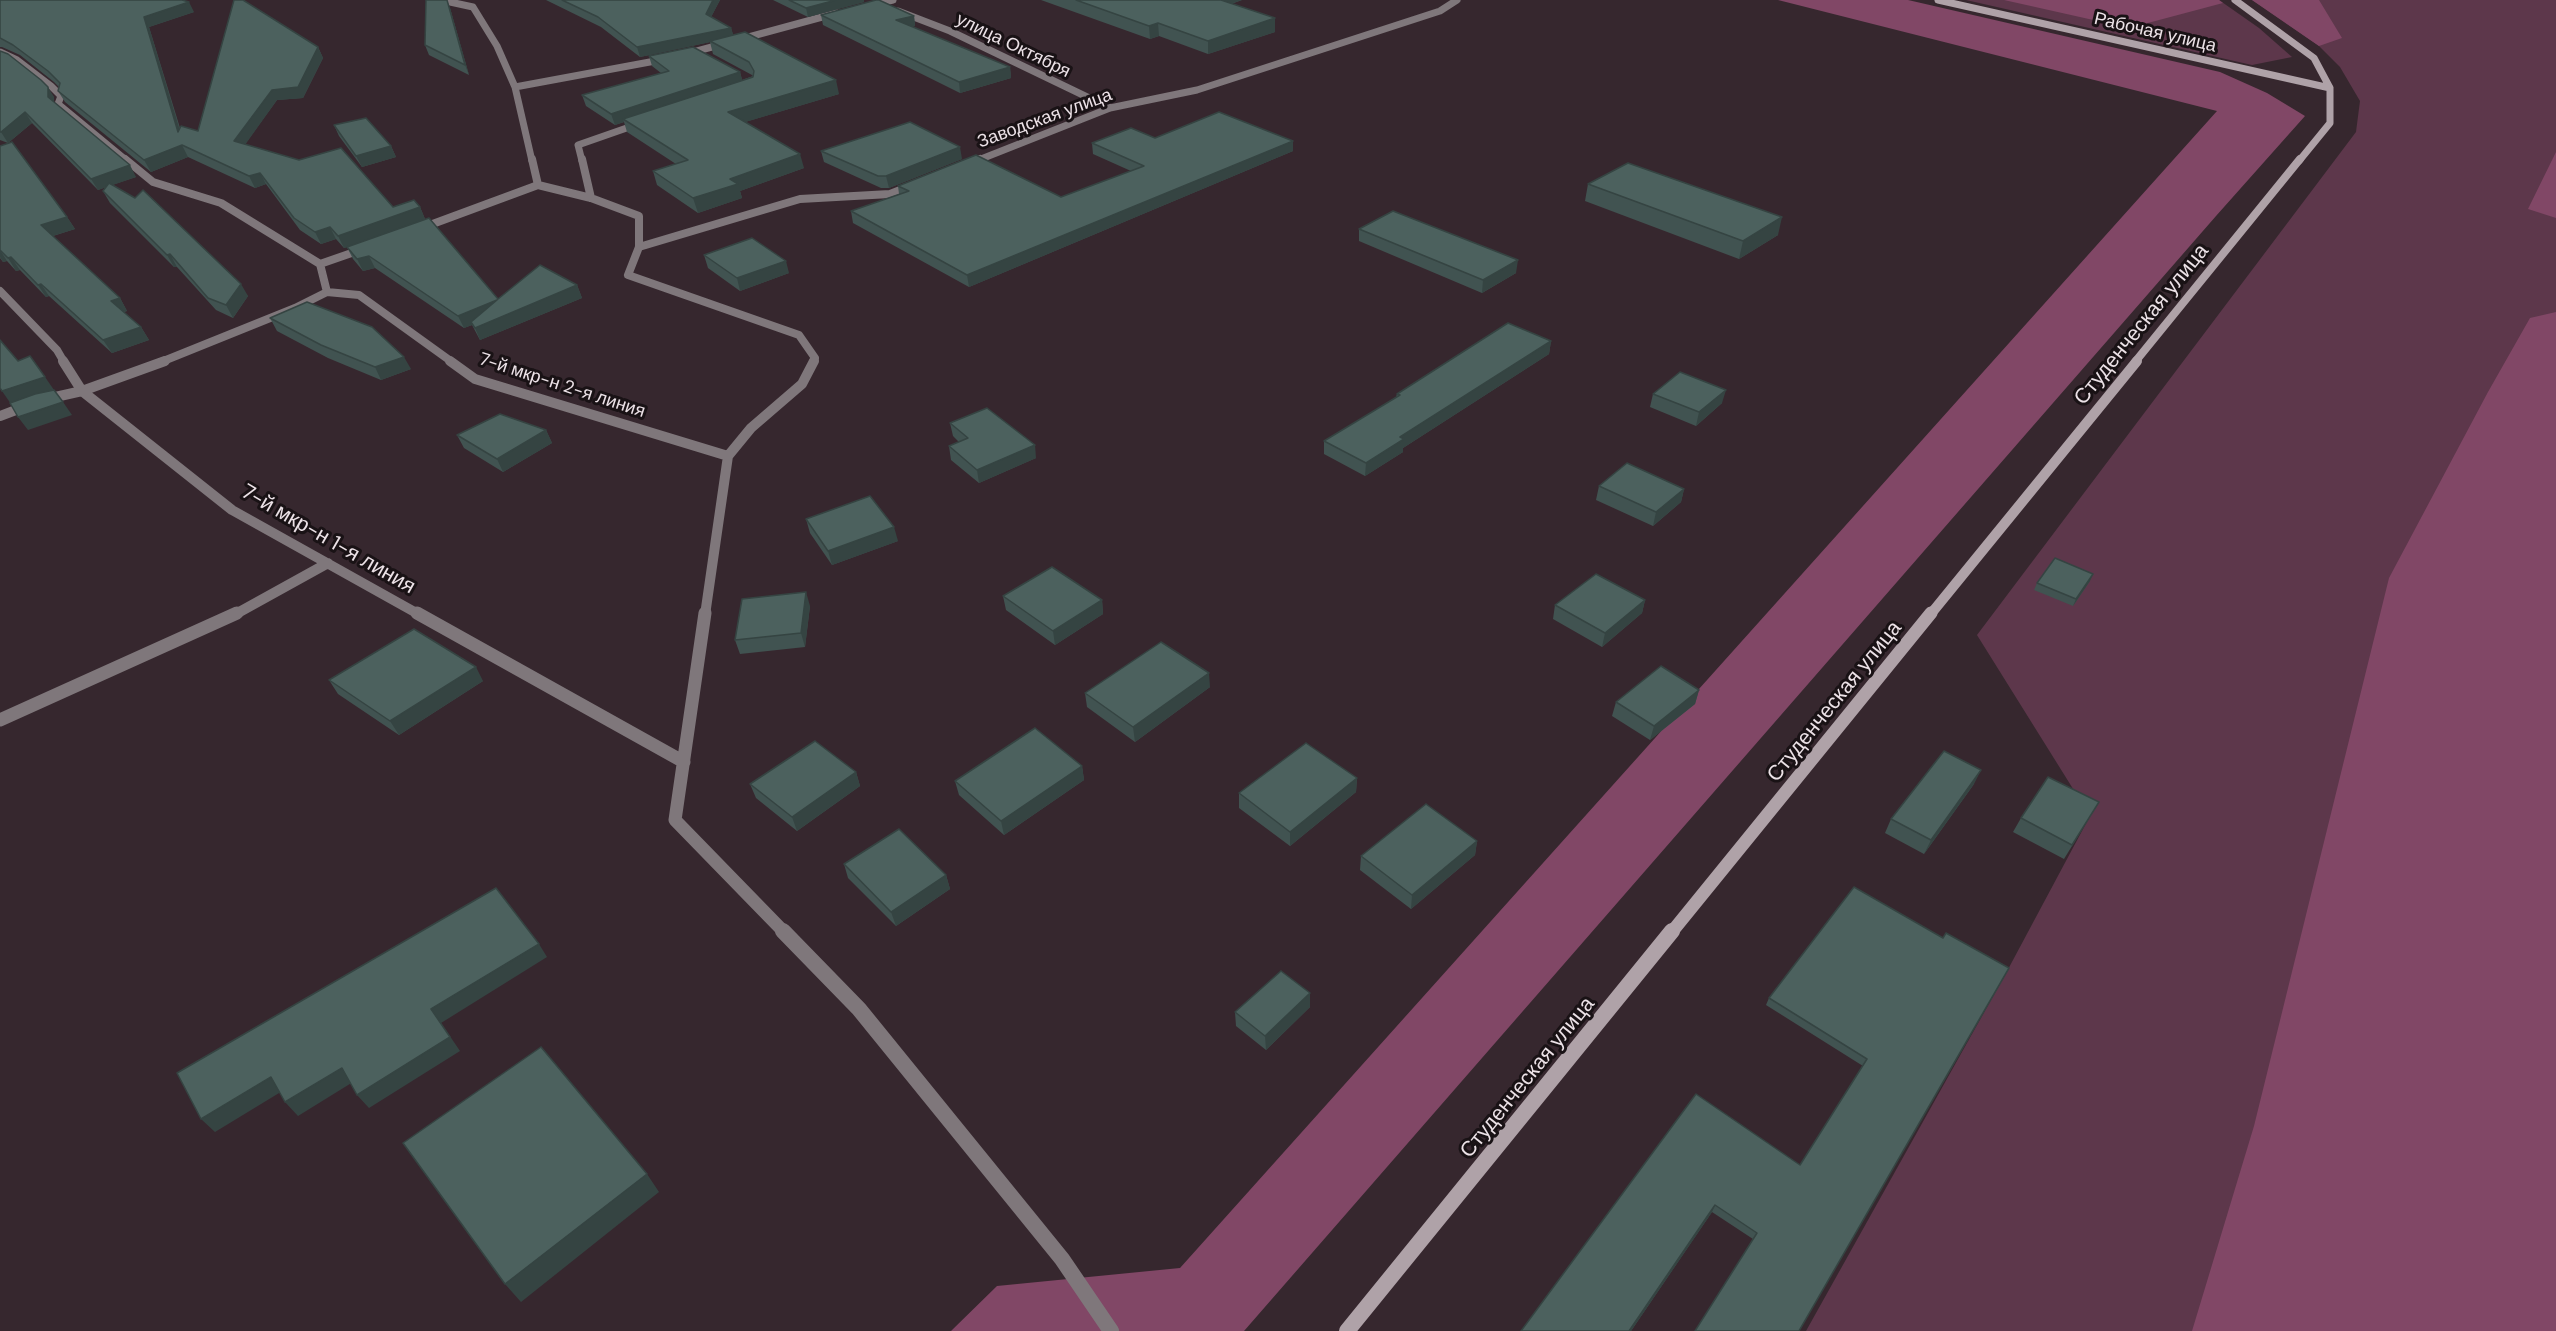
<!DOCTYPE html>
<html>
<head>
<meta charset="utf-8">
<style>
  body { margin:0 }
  canvas { display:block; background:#36272e }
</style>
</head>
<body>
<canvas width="2556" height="1331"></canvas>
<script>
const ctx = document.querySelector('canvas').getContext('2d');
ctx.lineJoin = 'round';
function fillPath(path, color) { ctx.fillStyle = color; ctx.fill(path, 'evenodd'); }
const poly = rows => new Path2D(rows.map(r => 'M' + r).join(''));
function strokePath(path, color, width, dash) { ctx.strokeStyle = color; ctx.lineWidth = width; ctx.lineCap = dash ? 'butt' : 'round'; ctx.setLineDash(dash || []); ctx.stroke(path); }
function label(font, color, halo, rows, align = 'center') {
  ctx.font = font + ' "DM Sans",sans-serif'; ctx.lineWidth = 6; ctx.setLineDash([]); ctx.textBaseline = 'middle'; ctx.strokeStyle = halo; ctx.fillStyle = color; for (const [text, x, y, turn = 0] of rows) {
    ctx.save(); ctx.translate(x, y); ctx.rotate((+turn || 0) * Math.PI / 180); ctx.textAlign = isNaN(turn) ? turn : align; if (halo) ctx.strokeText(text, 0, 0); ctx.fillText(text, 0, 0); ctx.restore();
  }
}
const green = poly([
  [1966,0,2219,0,2259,28,2292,57,2252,65],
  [2252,0,2556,0,2556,1331,1806,1331,2005,975,2090,816,1977,635,2356,132,2360,101,2340,67,2319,46]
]);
const forest = poly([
  [1778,0,1908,0,2220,72,2267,93,2305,116,2216,216,1244,1331,951,1331,997,1286,1180,1268,2217,111],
  [2004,0,2219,0,2223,3,2129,28],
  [2252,0,2319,0,2342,38,2319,46],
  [2556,152,2556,218,2528,209],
  [2556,312,2556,1331,2192,1331,2254,1126,2389,578,2488,392,2530,318]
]);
const streetFar4 = poly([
  [441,0,473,7,497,46,515,87,532,161],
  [868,6,893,0],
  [898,11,950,31,1110,108],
  [0,52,17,60,51,86,61,96,58,104,127,161],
  [686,54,837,13],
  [515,87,666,59],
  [582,161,578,145,641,123],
  [976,161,1110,108,1197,90,1440,11,1457,0]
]);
const streetFar3 = poly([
  [125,159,153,182,221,203,320,264,327,292,359,295,452,362],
  [532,159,538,185],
  [582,159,591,198],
  [968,164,980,159],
  [419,229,538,185,591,198,639,216,639,247,628,275,799,335,815,358,813,362],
  [639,247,800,199,890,194,913,185],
  [320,264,366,248],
  [0,291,57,350,64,362],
  [161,362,295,308,327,292]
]);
const streetFar2 = poly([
  [63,361,82,391,232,510,420,615],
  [450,361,475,379,728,456],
  [0,416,42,400,82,391,165,361],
  [234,615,328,563],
  [705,615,728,456,751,428,802,384,814,361]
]);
const streetFar1 = poly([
  [417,613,684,762],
  [705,613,675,820,785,933],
  [0,720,237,613]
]);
const street = poly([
  [783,931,859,1009,1062,1259,1111,1331]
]);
const secondaryFar4 = poly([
  [1938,0,2330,88],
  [2235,0,2314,58,2330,88,2330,123,2299,161]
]);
const secondaryFar3 = poly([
  [2135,362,2300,159]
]);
const secondaryFar2 = poly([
  [1930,615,2137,361]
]);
const secondaryFar1 = poly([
  [1671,933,1931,613]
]);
const secondary = poly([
  [1347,1331,1672,931]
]);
const wall = poly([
  [0,0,194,12,149,27,180,128,198,131,318,47,323,58,303,98,277,100,245,144,393,207,420,207,425,219,498,299,577,285,582,298,480,340,472,325,464,328,375,268,363,271,353,259,347,247,344,248,336,239,321,244,300,230,266,184,255,188,188,157,151,172,65,102,58,91,59,87,54,82,20,55,2,47,0,47],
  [546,0,720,0,711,17,731,28,733,35,839,94,745,122,804,168,740,191,742,198,698,213,657,185,653,171,676,164,627,132,624,122,615,125,586,106,582,95,661,73,652,66,649,56,740,72,742,80,753,76,752,75,713,54,710,42,640,57,601,27],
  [773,0,864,0,864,2,808,17],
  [1041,0,1242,0,1231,4,1275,32,1208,54,1159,36,1150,39],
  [450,8,469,75,429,55,425,45],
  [821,15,914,16,915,26,911,27,1010,67,1011,78,960,93,823,25],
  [0,51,54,97,54,103,136,177,112,185,248,296,233,318,216,310,177,267,174,267,110,203,103,191,106,187,98,190,32,123,8,143,0,140],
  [334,125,391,146,396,157,362,167,339,136],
  [1155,138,1293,151,969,287,853,223,851,211,899,194,898,186,1061,197,1131,171,1093,154,1092,143],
  [0,146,67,217,75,229,53,236,120,298,127,311,124,312,141,327,149,340,112,353,49,296,46,297,20,270,16,271,7,261,3,262,0,258],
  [821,151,962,159,889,188,881,188,824,162],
  [1588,184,1778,235,1739,259,1585,201],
  [1359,229,1516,273,1482,293,1359,241],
  [704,255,789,273,740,291,708,268],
  [270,318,411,369,381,380,328,358,277,331],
  [1551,341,1549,354,1403,448,1403,452,1365,476,1324,454,1324,441,1396,397,1397,394],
  [1653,394,1722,403,1696,426,1650,407],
  [950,423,1036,458,979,483,951,460,949,446,959,442,953,436],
  [546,430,552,443,503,472,464,448,457,435],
  [1599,486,1684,489,1681,502,1653,526,1596,500],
  [806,519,898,541,832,565,810,533],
  [2090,581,2073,606,2034,590,2037,583],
  [1003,596,1102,600,1103,614,1055,645,1006,610],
  [1645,600,1642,613,1602,647,1553,619,1555,605],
  [810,606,805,647,740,654,735,640],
  [329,680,483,681,399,735,338,694],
  [1210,687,1135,742,1087,707,1085,693],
  [1699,690,1695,704,1650,740,1612,716,1616,702],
  [1082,766,1084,780,1004,835,959,795,955,781],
  [856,772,860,786,797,831,756,798,750,784],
  [1357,778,1356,792,1290,846,1239,808,1239,793],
  [1974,784,1924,854,1885,833,1891,819],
  [2099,802,2064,859,2013,832,2021,818],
  [1477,841,1475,855,1411,909,1360,870,1361,856],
  [844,864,946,875,950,889,896,926,848,878],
  [1854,887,1943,938,1946,933,2009,968,1799,1331,1695,1331,1753,1239,1712,1212,1631,1331,1521,1331,1696,1094,1800,1165,1863,1066,1766,1005,1769,998],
  [1310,993,1310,1007,1266,1050,1236,1026,1235,1012]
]);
const shadedWall = poly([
  [447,0,450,8,469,75,465,65],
  [713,0,720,0,708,23,706,14],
  [836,0,864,0,864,2,808,17,806,8],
  [1212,0,1242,0,1212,10],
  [189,2,194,12,149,27,184,144,178,132,144,17],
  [914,16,915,26,898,31,896,20],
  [1275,18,1275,32,1208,54,1208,41],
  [1158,23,1159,36,1150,39,1149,26],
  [731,28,734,37,640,57,637,47],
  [318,47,323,58,303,98,277,100,240,152,234,141,272,90],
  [1010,67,1011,78,960,93,959,82],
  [740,72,743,83,623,119,624,122,615,125,611,114],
  [836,80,839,94,732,126,728,112],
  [48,87,54,97,54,108,48,97],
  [25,112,32,123,8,143,1,132],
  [1293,141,1293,151,969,287,967,275],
  [182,145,188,157,151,172,144,160],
  [391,146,396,157,362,167,356,156],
  [960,147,962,159,889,188,886,176],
  [800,154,804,168,740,191,742,198,698,213,693,198,730,179],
  [130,165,136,177,98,190,91,179],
  [260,173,266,184,255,188,249,176],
  [420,207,425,219,344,248,338,236],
  [67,217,75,229,49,237,41,225],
  [1782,217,1778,235,1739,259,1743,241],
  [330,227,336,239,321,244,315,232],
  [0,250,7,261,3,262,0,257],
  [170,254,177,267,174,267,167,255],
  [369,256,375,268,363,271,357,259],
  [11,257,20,270,16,271,8,258],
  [1518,260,1516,273,1482,293,1483,280],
  [786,261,789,273,740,291,737,278],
  [41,284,49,296,46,297,38,285],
  [241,284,248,296,233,318,226,305],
  [577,285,582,298,480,340,475,328],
  [120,298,127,311,119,313,111,301],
  [497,300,472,325,464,328,458,316],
  [141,327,149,340,112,353,103,340],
  [1551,341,1549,354,1403,448,1403,452,1365,476,1366,463,1400,437],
  [404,357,411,369,381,380,375,367],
  [45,377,54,390,11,404,2,391],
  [1726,390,1722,403,1696,426,1699,412],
  [63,402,72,415,28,430,18,417],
  [546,430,552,443,503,472,497,459],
  [1035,445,1036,458,979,483,977,470],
  [1684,489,1681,502,1653,526,1656,512],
  [894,527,898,541,832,565,828,551],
  [2093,574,2090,581,2073,606,2076,599],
  [806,592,810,606,805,647,801,633],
  [1102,600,1103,614,1055,645,1053,631],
  [1645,600,1642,613,1602,647,1605,633],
  [476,667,483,681,399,735,390,721],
  [1209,673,1210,687,1135,742,1133,727],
  [1699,690,1695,704,1650,740,1654,726],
  [1082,766,1084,780,1004,835,1001,821],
  [1981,770,1974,784,1924,854,1931,840],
  [856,772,860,786,797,831,792,817],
  [1357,778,1356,792,1290,846,1290,832],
  [1477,841,1475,855,1411,909,1412,895],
  [946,875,950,889,896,926,891,912],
  [539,944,547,957,441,1023,460,1051,369,1108,357,1095,431,1009],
  [1310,993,1310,1007,1266,1050,1265,1036],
  [342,1068,353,1082,298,1116,285,1102],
  [271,1077,284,1090,215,1132,201,1119],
  [647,1174,659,1192,521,1302,505,1284],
  [1715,1205,1712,1212,1631,1331,1629,1331]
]);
const building = poly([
  [0,0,182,0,189,2,144,17,178,132,181,126,198,131,234,0,243,0,318,47,298,87,272,90,234,141,299,160,341,148,393,207,414,200,420,207,338,236,330,227,315,232,294,218,260,173,249,176,182,145,144,160,58,91,60,83,48,71,13,45,0,38,0,0],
  [426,0,447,0,465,65,425,45,426,0],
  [562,0,713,0,706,14,731,28,637,47,598,17,562,0],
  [789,0,836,0,806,8,789,0],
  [876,0,879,0,914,16,896,20,1010,67,959,82,821,15,876,0],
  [1076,0,1221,0,1275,18,1208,41,1158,23,1149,26,1076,0],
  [745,32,836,80,728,112,800,154,730,179,738,184,693,198,653,171,688,160,623,119,753,77,754,71,749,62,710,41,745,32],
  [693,47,740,72,611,114,582,95,669,71,649,56,693,47],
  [0,51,8,54,41,80,48,87,48,97,130,165,91,179,25,112,1,132,0,132,0,51],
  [1219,112,1293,141,967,275,851,211,909,191,898,186,976,155,1061,197,1144,166,1092,143,1131,128,1155,138,1219,112],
  [366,118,391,146,356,156,334,125,366,118],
  [910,122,960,147,886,176,878,176,821,151,910,122],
  [12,142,67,217,41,225,120,298,111,301,141,327,103,340,41,284,38,285,11,257,8,258,0,250,0,146,12,142],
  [1628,163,1782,217,1743,241,1588,184,1628,163],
  [109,183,135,198,143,190,241,284,226,305,208,298,170,254,167,255,103,191,109,183],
  [1393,211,1518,260,1483,280,1359,229,1393,211],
  [429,218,498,299,540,265,577,285,475,328,471,322,497,300,458,316,369,256,357,259,347,247,429,218],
  [752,238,786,261,737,278,704,255,752,238],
  [307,302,372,327,404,357,375,367,321,345,270,318,307,302],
  [1508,323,1551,341,1400,437,1404,439,1366,463,1324,441,1400,395,1397,394,1508,323],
  [0,340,18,361,30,356,45,377,2,391,0,388,0,340],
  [1680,372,1726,390,1699,412,1653,394,1680,372],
  [54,390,63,402,18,417,10,403,35,394,54,390],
  [987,408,1035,445,977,470,949,446,968,438,950,423,987,408],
  [500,414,546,430,497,459,457,435,500,414],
  [1627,463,1684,489,1656,512,1599,486,1627,463],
  [870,496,894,527,828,551,806,519,870,496],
  [2055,558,2093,574,2076,599,2037,583,2055,558],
  [1052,567,1102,600,1053,631,1003,596,1052,567],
  [1596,574,1645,600,1605,633,1555,605,1596,574],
  [806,592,801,633,735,640,742,599,806,592],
  [414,629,476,667,390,721,329,680,414,629],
  [1161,642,1209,673,1133,727,1085,693,1161,642],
  [1661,666,1699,690,1654,726,1616,702,1661,666],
  [1035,728,1082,766,1001,821,955,781,1035,728],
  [815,741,856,772,792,817,750,784,815,741],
  [1306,743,1357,778,1290,832,1239,793,1306,743],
  [1944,751,1981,770,1931,840,1891,819,1944,751],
  [2048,777,2099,802,2072,845,2021,818,2048,777],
  [1426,804,1477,841,1412,895,1361,856,1426,804],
  [899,829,946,875,891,912,844,864,899,829],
  [1854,887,1943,938,1946,933,2009,968,1799,1331,1695,1331,1757,1233,1715,1205,1629,1331,1521,1331,1696,1094,1800,1165,1867,1059,1769,998,1854,887],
  [496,888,539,944,431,1009,450,1037,357,1095,342,1068,285,1102,271,1077,201,1119,177,1073,496,888],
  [1281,971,1310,993,1265,1036,1235,1012,1281,971],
  [541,1047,647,1174,505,1284,403,1143,541,1047]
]);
const farStreetnames = [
  ["Рабочая улица",2155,33,13],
  ["улица Октября",1013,46,26],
  ["Заводская улица",1045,119,-20],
  ["7-й мкр-н 2-я линия",562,386,18]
];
const streetNames = [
  ["Студенческая улица",2142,325,-51],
  ["7-й мкр-н 1-я линия",328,540,30],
  ["Студенческая улица",1835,702,-51],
  ["Студенческая улица",1528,1078,-51]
];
fillPath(green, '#5d374b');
fillPath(forest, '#814766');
strokePath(streetFar4, '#7f777b', 7);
strokePath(streetFar3, '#7f777b', 8);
strokePath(streetFar2, '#7f777b', 10);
strokePath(streetFar1, '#7f777b', 13);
strokePath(street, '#7f777b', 16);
strokePath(secondaryFar4, '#afa2a8', 7);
strokePath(secondaryFar3, '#afa2a8', 8);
strokePath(secondaryFar2, '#afa2a8', 10);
strokePath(secondaryFar1, '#afa2a8', 13);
strokePath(secondary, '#afa2a8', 16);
fillPath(wall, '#415351');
fillPath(shadedWall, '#354442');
fillPath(building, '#4c615e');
strokePath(building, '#354442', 1.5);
label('18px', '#ece2e7', '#191215', farStreetnames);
label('21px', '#ece2e7', '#191215', streetNames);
</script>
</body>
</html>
